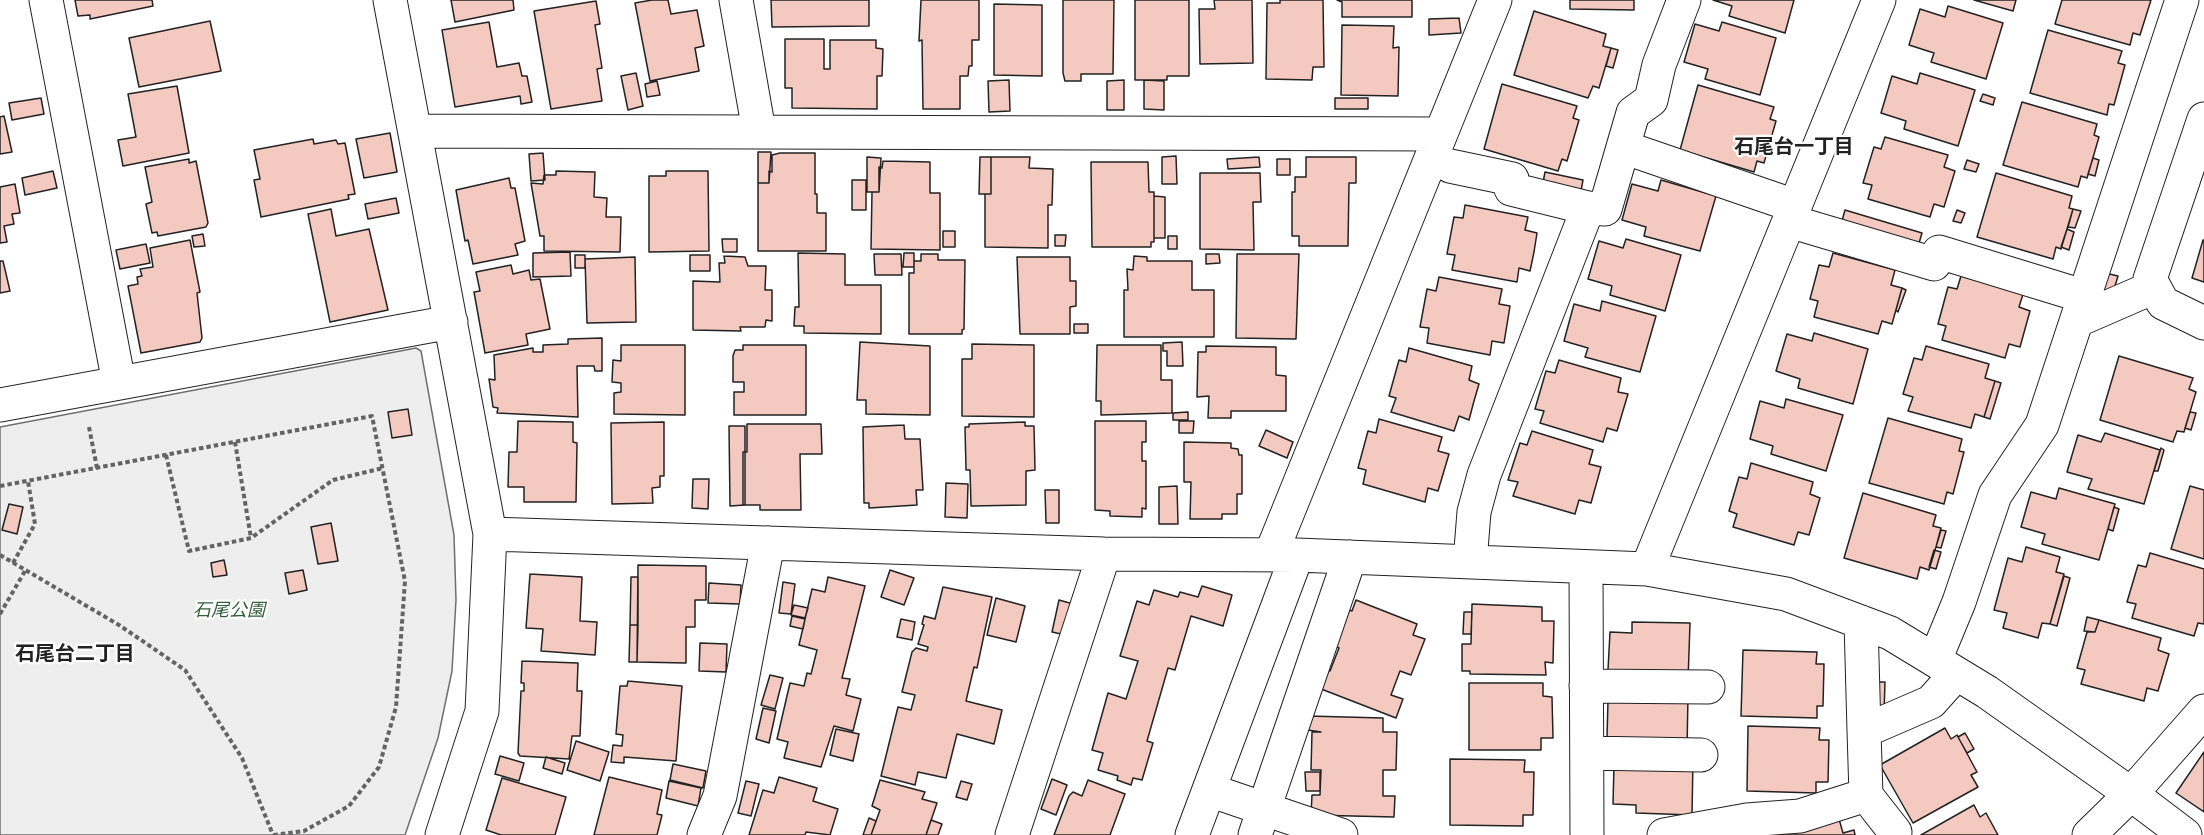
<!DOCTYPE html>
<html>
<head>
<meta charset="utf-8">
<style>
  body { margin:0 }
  canvas { display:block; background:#fff }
</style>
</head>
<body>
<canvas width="2204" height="835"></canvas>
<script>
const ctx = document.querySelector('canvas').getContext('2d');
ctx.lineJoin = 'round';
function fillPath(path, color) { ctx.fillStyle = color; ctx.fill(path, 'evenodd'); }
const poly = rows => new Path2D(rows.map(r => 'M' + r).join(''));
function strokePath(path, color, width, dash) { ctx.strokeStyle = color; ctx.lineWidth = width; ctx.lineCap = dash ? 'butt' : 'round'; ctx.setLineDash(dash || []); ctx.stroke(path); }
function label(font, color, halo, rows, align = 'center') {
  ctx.font = font + ' "Zilla Slab","Noto Sans JP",serif'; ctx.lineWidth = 4.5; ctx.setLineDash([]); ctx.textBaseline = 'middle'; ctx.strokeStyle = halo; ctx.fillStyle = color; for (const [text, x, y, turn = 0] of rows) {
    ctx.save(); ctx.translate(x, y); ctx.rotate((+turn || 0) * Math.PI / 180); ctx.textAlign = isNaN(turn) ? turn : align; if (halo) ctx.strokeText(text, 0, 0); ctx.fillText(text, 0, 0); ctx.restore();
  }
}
const green = poly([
  [416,348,421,351,454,535,456,600,452,671,438,738,405,835,0,835,0,427,416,348]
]);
const building = poly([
  [75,0,152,0,153,6,90,19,90,15,78,16,75,0],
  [451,0,513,0,514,10,455,22,451,0],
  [652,0,668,0,671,14,697,10,704,46,695,48,699,71,650,81,635,3,652,0],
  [771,0,869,0,869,26,772,27,771,0],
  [921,0,979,0,979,40,972,40,972,66,969,66,968,76,960,76,960,109,923,109,922,40,919,41,921,0],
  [1063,0,1114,0,1113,74,1081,74,1081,81,1065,81,1063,73,1063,0],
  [1135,0,1189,0,1189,76,1167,76,1167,80,1135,80,1135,0],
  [1214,0,1252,0,1253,63,1200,64,1199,9,1215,9,1214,0],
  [1280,0,1323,0,1324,67,1313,67,1312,80,1266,79,1267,3,1280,3,1280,0],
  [1337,0,1412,0,1412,17,1342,17,1342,2,1337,0],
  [1570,0,1634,0,1634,10,1570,9,1570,0],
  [1713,0,1794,0,1785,33,1729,16,1732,6,1713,0],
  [1974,0,2016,0,2013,11,1974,0],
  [2062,0,2151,0,2140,35,2133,33,2130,45,2055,24,2062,0],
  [596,1,600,24,595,25,602,68,597,69,602,101,551,109,534,11,596,1],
  [994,4,1042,5,1042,76,994,75,994,4],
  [1948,6,2003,23,1986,79,1931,62,1934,53,1909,45,1920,9,1945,17,1948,6],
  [1534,11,1606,34,1603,46,1611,48,1599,88,1593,86,1588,98,1514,75,1534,11],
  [1459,18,1461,33,1429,35,1429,19,1459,18],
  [210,21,221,71,139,87,129,38,210,21],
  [489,22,497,67,519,63,522,76,527,76,532,102,521,104,520,96,455,107,442,30,489,22],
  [1722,22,1776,38,1760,95,1705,79,1708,69,1684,62,1695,24,1719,31,1722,22],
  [1342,25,1394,26,1393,48,1399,47,1398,96,1341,95,1342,25],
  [2048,30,2122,51,2118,63,2125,65,2114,105,2109,104,2107,115,2030,93,2048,30],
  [785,39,824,39,824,69,830,69,830,40,876,40,876,48,883,49,882,76,877,76,877,109,792,108,792,88,785,88,785,39],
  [1611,48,1618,50,1613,68,1606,66,1611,48],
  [636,73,643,106,628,110,621,76,636,73],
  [1920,73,1975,90,1958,146,1904,129,1906,121,1881,113,1892,76,1917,84,1920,73],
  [1009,80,1010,111,989,112,988,81,1009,80],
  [1124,80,1124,110,1107,110,1107,81,1124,80],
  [1144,80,1164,81,1164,110,1144,109,1144,80],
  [657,81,660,95,647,97,645,84,657,81],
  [1502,84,1577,106,1573,118,1579,120,1567,161,1562,159,1558,171,1484,149,1502,84],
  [1698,85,1774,107,1770,119,1776,121,1764,163,1757,161,1754,172,1680,150,1698,85],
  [177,86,189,153,123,166,118,140,136,137,128,94,177,86],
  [1983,94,1995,98,1993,105,1980,101,1983,94],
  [41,98,44,114,12,120,9,103,41,98],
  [1335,98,1368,98,1368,109,1335,109,1335,98],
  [2022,102,2097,124,2094,135,2099,137,2087,178,2081,176,2078,187,2003,165,2022,102],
  [4,116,12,152,0,154,0,117,4,116],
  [390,133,397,172,364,178,356,139,390,133],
  [1885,137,1948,155,1944,167,1955,171,1944,207,1934,204,1930,217,1868,199,1872,185,1863,183,1874,147,1881,149,1885,137],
  [313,139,314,144,336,140,338,144,345,143,355,194,348,195,349,199,261,217,254,180,260,179,254,150,313,139],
  [758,152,771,152,769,183,758,183,758,152],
  [543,153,545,180,531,181,529,154,543,153],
  [780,153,815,153,815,194,817,194,817,213,826,213,826,251,758,251,758,183,769,183,769,171,772,172,772,155,780,153],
  [1176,156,1177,184,1162,184,1162,157,1176,156],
  [867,157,881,158,879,192,867,192,867,157],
  [980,157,991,157,991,194,979,194,980,157],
  [991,157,1030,157,1029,168,1053,169,1052,205,1048,205,1048,248,985,247,985,194,991,194,991,157],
  [1259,157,1260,167,1228,169,1227,159,1259,157],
  [1306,157,1356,157,1356,183,1349,183,1348,246,1299,246,1299,236,1292,236,1292,192,1295,192,1295,177,1306,177,1306,157],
  [2093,158,2099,160,2095,176,2088,174,2093,158],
  [189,159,189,163,196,161,208,223,206,227,158,236,157,232,152,233,146,204,152,202,145,167,189,159],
  [1277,159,1290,159,1290,175,1277,175,1277,159],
  [1967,160,1979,164,1976,172,1964,169,1967,160],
  [883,161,930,162,930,193,940,193,940,250,871,249,872,192,879,192,879,167,882,168,883,161],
  [1091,162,1148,162,1149,192,1154,192,1154,242,1151,242,1151,247,1092,247,1091,162],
  [53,171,57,188,25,195,22,178,53,171],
  [556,171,595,172,594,197,607,198,606,217,621,217,620,252,544,251,544,236,540,236,531,183,543,184,544,175,556,175,556,171],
  [666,171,708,171,709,251,649,252,649,176,666,176,666,171],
  [1545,172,1583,180,1580,196,1542,188,1545,172],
  [1200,173,1260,173,1261,202,1253,202,1254,250,1200,249,1200,173],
  [1996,173,2072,196,2069,208,2073,209,2061,249,2056,247,2053,259,1977,237,1996,173],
  [509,178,511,188,515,188,525,241,515,244,518,255,473,264,468,240,465,241,456,190,509,178],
  [852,180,866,180,866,210,852,210,852,180],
  [1661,180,1716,196,1700,251,1644,236,1646,227,1622,220,1632,184,1658,191,1661,180],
  [15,184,20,213,12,214,14,224,4,226,7,242,0,243,0,187,15,184],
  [1154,196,1165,197,1165,238,1154,238,1154,196],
  [396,198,399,213,368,219,365,204,396,198],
  [1465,205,1528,217,1525,230,1537,233,1534,252,1530,271,1519,268,1517,282,1452,270,1455,255,1447,254,1454,217,1463,218,1465,205],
  [331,209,336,236,369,229,388,310,330,322,308,214,331,209],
  [2073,209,2081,211,2075,228,2068,227,2073,209],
  [1845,210,1922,233,1917,250,1840,228,1845,210],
  [1957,210,1965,213,1961,223,1953,221,1957,210],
  [2067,229,2074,232,2069,250,2061,247,2067,229],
  [943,231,955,231,955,247,943,247,943,231],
  [203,234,205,246,194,247,192,236,203,234],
  [1055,235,1066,235,1065,246,1055,246,1055,235],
  [1168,236,1177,236,1177,249,1168,249,1168,236],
  [722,239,737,239,737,252,723,252,722,239],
  [1626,239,1681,255,1665,311,1610,295,1612,286,1588,279,1599,241,1623,248,1626,239],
  [190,240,200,292,197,293,202,338,200,342,141,353,128,286,138,284,137,277,142,276,140,269,153,267,150,248,190,240],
  [2203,240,2204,240,2204,282,2192,278,2203,240],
  [146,244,150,263,120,269,116,250,146,244],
  [570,252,571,276,533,277,533,253,570,252],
  [798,253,845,254,845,285,881,285,881,334,804,333,804,326,794,326,795,307,799,307,798,253],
  [904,253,914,253,914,267,903,267,904,253],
  [1833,253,1895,270,1891,285,1902,288,1892,324,1882,321,1878,334,1814,317,1818,301,1810,299,1819,265,1829,267,1833,253],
  [874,254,901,254,902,275,875,275,874,254],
  [921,254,938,254,938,260,965,260,964,329,962,330,962,334,909,334,909,273,914,273,914,261,921,261,921,254],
  [1206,254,1219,254,1220,263,1206,264,1206,254],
  [1237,254,1299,254,1296,339,1236,338,1237,254],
  [575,255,585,255,585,268,575,268,575,255],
  [690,255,710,255,710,271,690,271,690,255],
  [724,256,745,257,748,266,766,266,765,290,772,290,772,321,766,320,765,327,740,327,741,331,693,330,693,281,720,282,719,263,725,263,724,256],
  [1134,256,1147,257,1147,261,1192,261,1192,290,1214,290,1214,337,1124,337,1124,290,1128,290,1127,269,1133,270,1134,256],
  [635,257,636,322,587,323,585,259,635,257],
  [1017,257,1070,257,1070,281,1076,281,1076,306,1070,307,1070,334,1020,334,1017,257],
  [0,261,3,261,10,291,0,293,0,261],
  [511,265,513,274,529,270,531,280,540,279,550,329,526,334,528,345,485,353,474,292,480,291,476,272,511,265],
  [2101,272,2118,276,2112,296,2096,292,2101,272],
  [1961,276,2023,294,2019,307,2030,311,2020,347,2009,344,2005,358,1942,340,1946,326,1938,324,1948,287,1957,289,1961,276],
  [1439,277,1502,289,1499,304,1510,306,1504,343,1492,341,1490,355,1427,343,1429,328,1420,327,1427,289,1436,291,1439,277],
  [1902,288,1906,290,1898,312,1896,310,1902,288],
  [1602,301,1656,316,1640,372,1585,357,1588,348,1564,341,1574,304,1600,311,1602,301],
  [1074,324,1088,324,1088,333,1074,333,1074,324],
  [1814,333,1868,349,1853,404,1798,388,1800,379,1776,371,1787,334,1812,341,1814,333],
  [602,338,602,371,595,371,594,366,577,366,578,417,497,413,498,408,493,407,489,379,495,380,494,355,533,348,533,352,543,352,543,345,568,344,568,339,602,338],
  [860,342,930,346,930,415,866,414,866,400,857,400,860,342],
  [1182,342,1183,366,1167,366,1167,351,1163,351,1163,343,1182,342],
  [972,344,1034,345,1034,417,962,416,962,359,972,359,972,344],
  [621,345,685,345,685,415,614,414,614,393,621,392,621,383,612,382,613,360,621,361,621,345],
  [743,345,806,345,806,415,734,415,734,392,744,392,744,382,733,382,733,356,735,350,743,350,743,345],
  [1097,345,1161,345,1161,380,1172,380,1172,413,1101,415,1101,401,1096,401,1097,345],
  [1206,346,1276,347,1276,375,1286,376,1286,411,1231,411,1231,418,1208,418,1209,396,1197,397,1198,352,1206,352,1206,346],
  [1926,346,1989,364,1985,378,1995,381,1984,417,1975,414,1971,428,1908,411,1913,397,1903,394,1914,358,1922,360,1926,346],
  [1409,348,1472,366,1469,380,1479,384,1474,401,1469,420,1459,416,1454,431,1391,412,1396,398,1389,396,1399,360,1406,362,1409,348],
  [2119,356,2193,378,2189,389,2196,392,2184,432,2177,431,2173,442,2100,420,2119,356],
  [1559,360,1621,378,1618,392,1628,394,1622,414,1617,431,1607,428,1603,442,1540,423,1544,411,1535,409,1546,371,1555,373,1559,360],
  [1995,381,2001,383,1990,419,1984,417,1995,381],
  [1786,399,1843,415,1826,471,1771,454,1773,446,1750,439,1760,401,1784,408,1786,399],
  [408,409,412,435,392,438,388,412,408,409],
  [1188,412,1188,420,1173,420,1173,413,1188,412],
  [2190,412,2196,413,2191,430,2185,428,2190,412],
  [1888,418,1962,439,1959,451,1964,452,1953,494,1947,492,1944,504,1869,483,1888,418],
  [1379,419,1442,437,1438,451,1449,454,1438,491,1428,488,1425,502,1363,484,1366,470,1358,468,1368,431,1376,433,1379,419],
  [518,421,573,422,573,442,577,443,576,502,524,502,524,487,508,487,509,452,517,452,518,421],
  [1095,421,1146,421,1146,442,1142,442,1142,461,1146,461,1146,509,1142,508,1142,517,1110,516,1110,511,1095,510,1095,421],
  [1179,421,1194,421,1193,433,1179,433,1179,421],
  [664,422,664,476,660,476,660,487,652,488,653,503,612,504,611,423,664,422],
  [1025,422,1025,426,1034,426,1035,470,1026,471,1026,505,971,506,970,470,966,470,965,427,969,427,969,424,1025,422],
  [747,424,821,424,822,454,800,454,801,510,760,510,760,505,743,505,743,452,747,452,747,424],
  [904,425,905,439,920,439,923,490,916,490,917,505,869,508,869,503,864,503,863,427,904,425],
  [729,426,745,426,745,505,730,506,729,426],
  [1266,430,1293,442,1287,458,1259,446,1266,430],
  [1532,431,1593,450,1589,464,1601,467,1591,503,1579,500,1575,514,1513,496,1518,482,1508,480,1520,443,1527,445,1532,431],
  [2105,433,2160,450,2144,504,2088,489,2092,479,2067,472,2078,435,2101,442,2105,433],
  [1184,442,1231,443,1231,448,1238,449,1239,455,1242,455,1242,494,1237,494,1237,514,1222,514,1222,519,1190,519,1191,482,1184,482,1184,442],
  [2161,448,2164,450,2158,471,2154,471,2161,448],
  [1751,463,1813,482,1810,494,1820,498,1809,535,1798,532,1794,545,1733,527,1737,514,1729,511,1739,477,1747,479,1751,463],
  [693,479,709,479,708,509,692,508,693,479],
  [946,483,968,484,967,518,945,517,946,483],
  [1177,486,1178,524,1159,524,1159,487,1177,486],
  [2190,486,2204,490,2204,559,2171,549,2190,486],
  [2059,488,2115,504,2099,560,2042,544,2045,534,2021,527,2031,492,2056,499,2059,488],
  [1045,490,1059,490,1059,523,1046,523,1045,490],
  [1863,493,1936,515,1933,526,1941,528,1936,547,1929,570,1920,567,1917,579,1844,558,1863,493],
  [9,504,23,507,17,534,2,530,9,504],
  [2114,507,2119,509,2113,531,2108,529,2114,507],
  [331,523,338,561,318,564,311,527,331,523],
  [1941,530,1946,531,1941,548,1936,547,1941,530],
  [2026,547,2060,557,2056,572,2064,574,2050,624,2042,623,2038,638,2003,628,2007,613,1994,610,2008,558,2022,562,2026,547],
  [1934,550,1941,552,1936,569,1929,567,1934,550],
  [2150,553,2204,569,2204,624,2198,623,2194,636,2132,618,2136,604,2127,602,2138,565,2146,567,2150,553],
  [224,560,227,575,213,577,211,563,224,560],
  [638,565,706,566,706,600,695,600,695,627,686,627,686,663,637,662,638,565],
  [303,570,307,590,289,594,285,573,303,570],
  [890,570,914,578,904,605,881,597,890,570],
  [530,574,582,577,580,621,597,622,595,655,541,651,543,629,526,628,530,574],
  [2064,576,2070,578,2057,626,2050,624,2064,576],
  [631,577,638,577,638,625,630,625,631,577],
  [828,577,865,586,842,678,850,679,846,695,861,699,853,731,834,726,821,767,784,758,788,742,777,739,790,683,804,686,807,673,811,674,817,650,799,645,812,589,825,592,828,577],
  [783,582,795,584,791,614,779,613,783,582],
  [709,583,741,585,740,604,708,603,709,583],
  [1202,586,1232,595,1223,626,1191,616,1175,670,1168,668,1147,741,1153,743,1142,780,1133,778,1131,785,1117,780,1118,776,1098,770,1103,753,1092,750,1108,693,1126,699,1138,661,1120,656,1137,601,1149,605,1154,590,1178,597,1180,592,1198,597,1202,586],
  [943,587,992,597,977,668,974,667,966,701,1002,710,994,744,957,734,946,778,918,772,915,785,881,776,898,707,911,710,915,695,902,692,912,652,916,648,927,651,928,647,918,644,924,625,922,624,924,616,935,619,943,587],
  [996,598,1025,606,1016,642,987,635,996,598],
  [1059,600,1073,604,1066,635,1052,632,1059,600],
  [1356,600,1417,624,1413,635,1425,639,1411,675,1400,671,1391,695,1403,699,1396,718,1316,687,1323,668,1330,671,1339,648,1331,644,1344,608,1352,611,1356,600],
  [1472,604,1542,607,1542,621,1554,621,1553,663,1545,662,1546,675,1470,674,1470,671,1462,671,1462,644,1471,644,1472,604],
  [794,605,808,608,805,618,791,615,794,605],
  [1464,612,1472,612,1471,634,1463,634,1464,612],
  [792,616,805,619,803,629,790,626,792,616],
  [2087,617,2099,620,2095,632,2084,631,2087,617],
  [901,619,915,622,912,640,897,637,901,619],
  [2099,620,2161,638,2158,650,2169,654,2158,691,2147,688,2144,701,2081,684,2085,670,2077,668,2087,632,2095,632,2099,620],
  [1632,622,1690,623,1688,681,1608,670,1610,632,1632,633,1632,622],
  [630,625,638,625,637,662,629,662,630,625],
  [700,643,727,644,726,672,699,671,700,643],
  [1743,650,1817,652,1816,664,1824,664,1823,706,1817,706,1817,718,1741,716,1743,650],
  [522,661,578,663,577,691,582,691,580,736,572,736,569,759,520,756,518,753,521,691,524,691,524,683,521,683,522,661],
  [770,675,783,678,775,709,761,705,770,675],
  [628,681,682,686,676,761,624,757,624,763,611,762,613,745,622,746,623,735,616,734,620,686,627,686,628,681],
  [1871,682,1885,682,1884,713,1870,713,1871,682],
  [1469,683,1543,683,1543,696,1552,697,1553,738,1541,738,1541,750,1469,750,1469,683],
  [1688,695,1687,750,1607,738,1608,700,1688,695],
  [763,708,776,711,769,743,756,739,763,708],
  [1308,716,1383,718,1383,732,1397,732,1396,770,1383,770,1383,796,1395,796,1394,817,1311,815,1312,795,1320,795,1321,770,1311,770,1312,732,1321,732,1308,730,1308,716],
  [1748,726,1820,728,1819,740,1829,740,1828,782,1816,782,1816,793,1747,791,1748,726],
  [1945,728,1951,739,1957,735,1977,772,1971,775,1978,787,1913,823,1880,765,1945,728],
  [836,729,859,734,853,761,830,755,836,729],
  [1965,733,1974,749,1967,753,1958,737,1965,733],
  [576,741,609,752,600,781,567,770,576,741],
  [2204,752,2204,812,2176,793,2204,752],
  [500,756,524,763,519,781,495,774,500,756],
  [546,757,565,763,562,774,543,768,546,757],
  [1450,759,1525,760,1524,772,1534,772,1533,815,1523,815,1523,826,1450,825,1450,759],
  [1693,759,1692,815,1636,813,1636,805,1613,804,1614,765,1693,759],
  [673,764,706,771,703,788,670,780,673,764],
  [1305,772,1320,772,1320,791,1306,791,1305,772],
  [609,777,662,790,657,814,662,815,657,835,594,835,609,777],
  [779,777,817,788,813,801,838,809,830,835,806,832,805,835,749,835,763,790,774,793,779,777],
  [502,778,566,797,555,835,501,835,486,830,502,778],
  [1052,779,1067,785,1056,815,1041,809,1052,779],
  [880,780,925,792,922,799,937,803,926,835,871,835,880,810,872,806,880,780],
  [1088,780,1125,794,1110,835,1054,835,1069,796,1073,792,1082,796,1088,780],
  [669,781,701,788,698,806,666,798,669,781],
  [746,781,759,784,751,816,738,813,746,781],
  [961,781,972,784,967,800,956,797,961,781],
  [1974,805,1980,817,1986,813,1998,835,1921,835,1974,805],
  [869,818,876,821,871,835,863,835,869,818],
  [1839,819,1843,833,1854,830,1855,835,1777,835,1839,819],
  [931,820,942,824,938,835,926,835,931,820]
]);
const path = poly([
  [89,427,97,468],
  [235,442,251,538],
  [166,455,189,551,251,538,333,480,383,468],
  [0,486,372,416,405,581,396,707,379,767,349,806,304,831,273,835],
  [0,555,119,625,185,670,242,758,273,835],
  [13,563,35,524,28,481],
  [0,614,25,571]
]);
const minor = poly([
  [46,0,119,383],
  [390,0,490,534,482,711,442,835],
  [736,0,759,131],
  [2204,119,2150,279,2163,303,2204,323],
  [416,131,1440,134],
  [1623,147,1795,206],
  [1450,166,1512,179,1511,189,1588,208],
  [1789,221,1934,264,1939,252,2086,297],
  [2078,320,2154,287],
  [0,405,451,322],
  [490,534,1104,554,1297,555,1647,569,1786,594,1890,633,1987,692,2131,794,2185,835],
  [1271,554,1495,0],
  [1470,562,1474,512,1484,475,1588,208,1605,209,1633,113,1651,100,1659,65,1684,0],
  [1586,567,1587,835],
  [1647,569,1879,0],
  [1861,622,1864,731],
  [1935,660,1959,602,1995,495,2042,425,2182,0],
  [1586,686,1708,687],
  [1587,753,1701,755],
  [1209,790,1341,835],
  [1866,795,1895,832,1893,835],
  [704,835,720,796,768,543],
  [1012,835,1104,554],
  [1192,835,1297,555],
  [1255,835,1350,557],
  [1664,835,1747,820,1800,816,1866,795,1864,731,1931,702,1956,674],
  [2089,835,2131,794,2204,711]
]);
const parkNames = [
  ["石尾公園",229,611]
];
const neighbourhoodNames = [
  ["石尾台一丁目",1794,147],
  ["石尾台二丁目",75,654]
];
fillPath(green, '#eee');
strokePath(green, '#6f6f6f', 1.5);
fillPath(building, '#f3c9c0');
strokePath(building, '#222', 1.5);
strokePath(minor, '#222', 35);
strokePath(path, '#646464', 4, [4.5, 3]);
strokePath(minor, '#fff', 33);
label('italic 18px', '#2f5e38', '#fff', parkNames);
label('bold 20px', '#222', '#fff', neighbourhoodNames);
</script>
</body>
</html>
